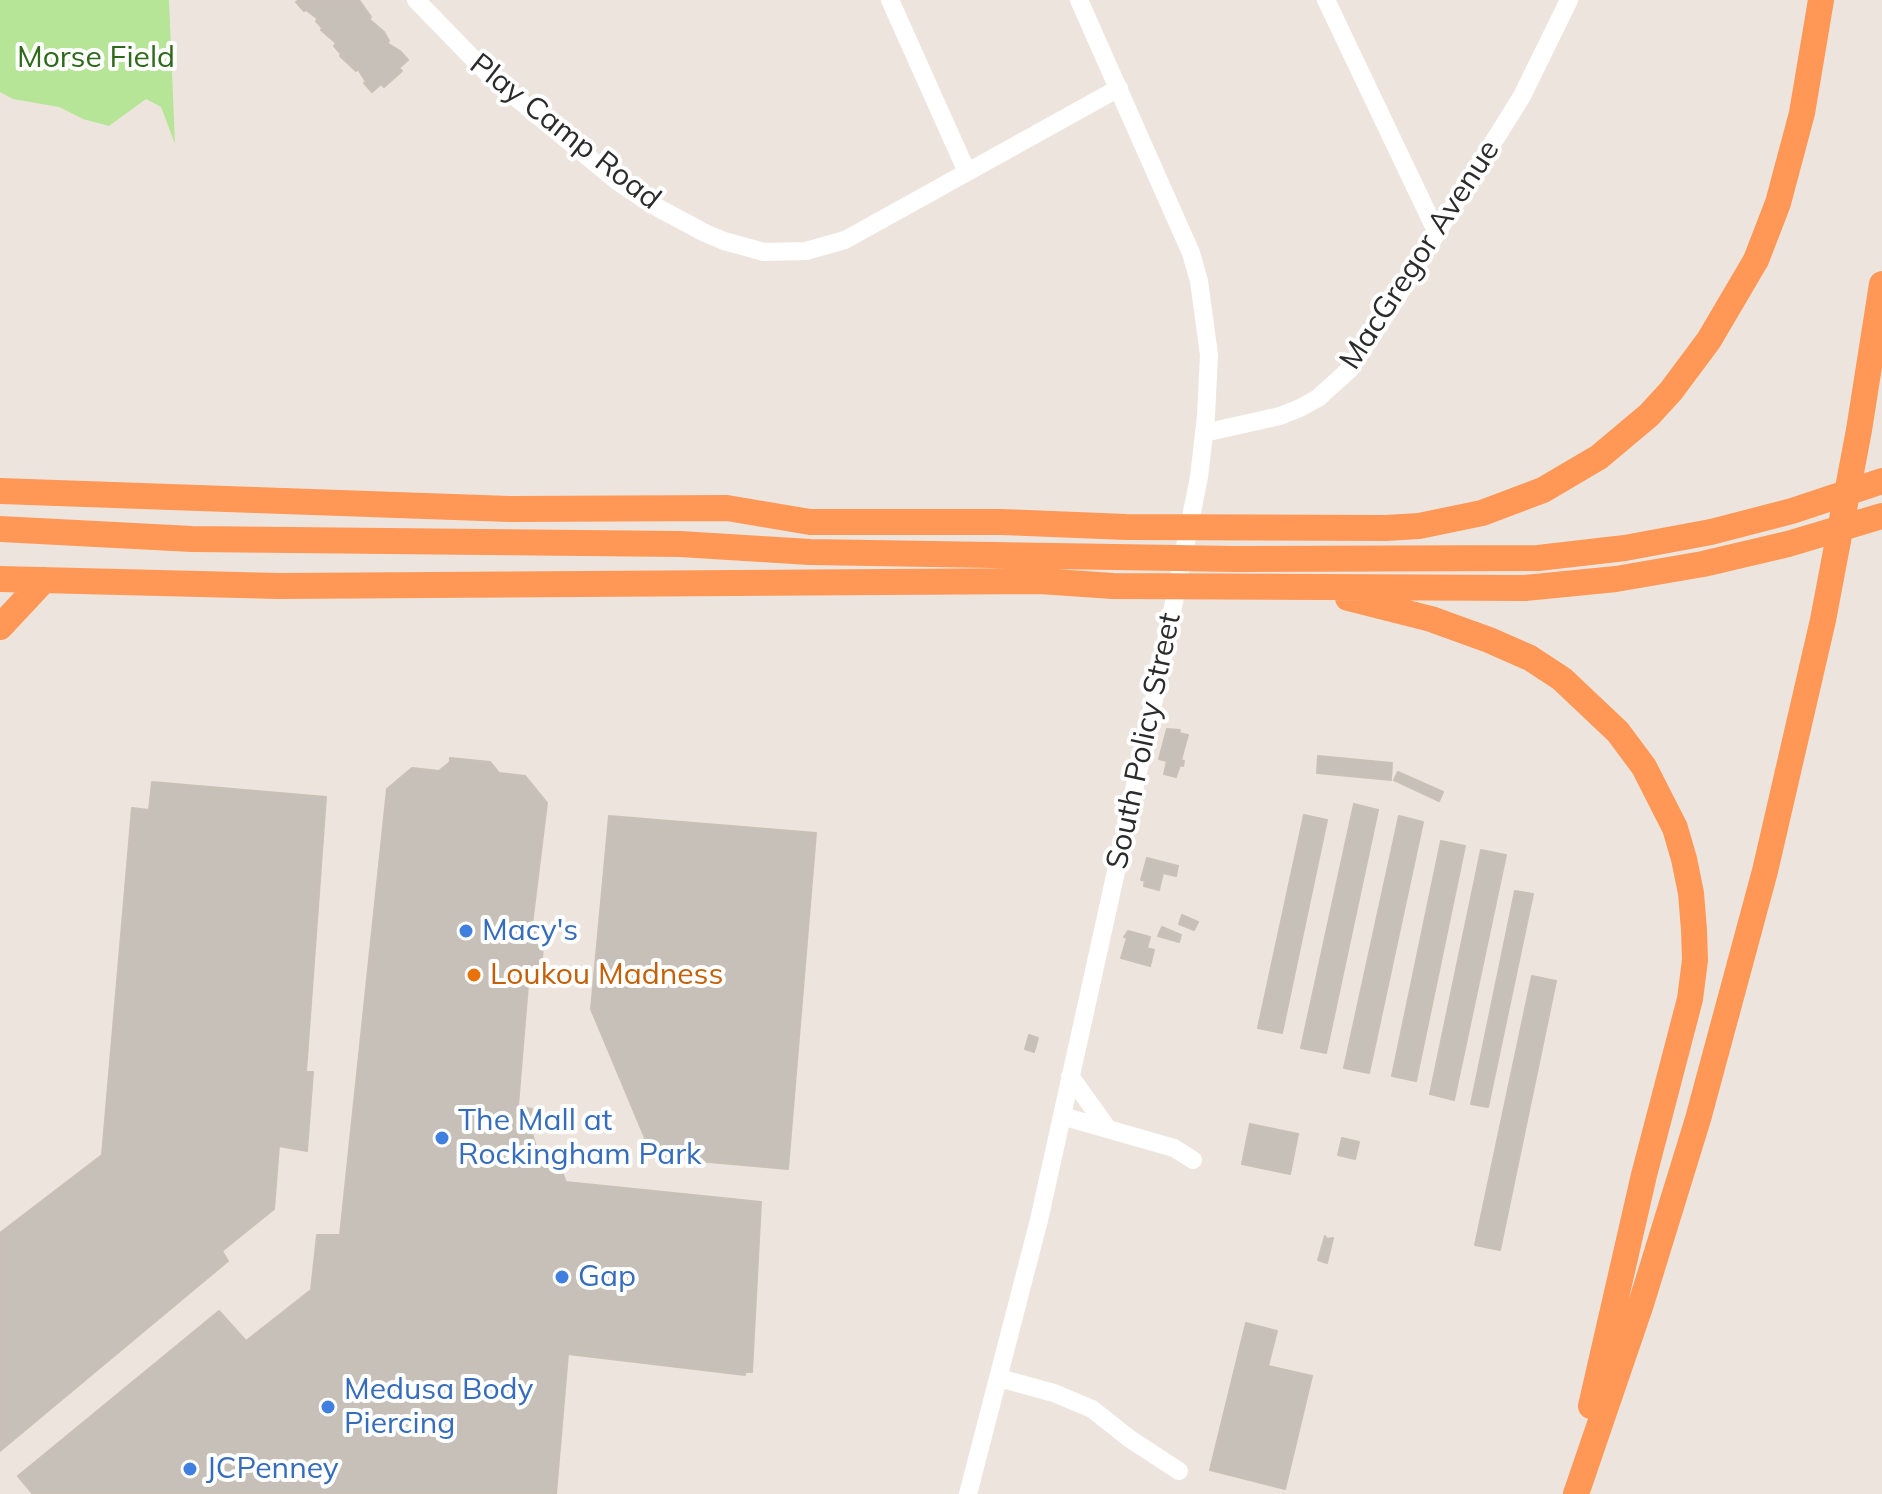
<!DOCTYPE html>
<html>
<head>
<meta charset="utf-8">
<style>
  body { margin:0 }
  canvas { display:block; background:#ede5dd }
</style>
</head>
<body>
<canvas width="1882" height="1494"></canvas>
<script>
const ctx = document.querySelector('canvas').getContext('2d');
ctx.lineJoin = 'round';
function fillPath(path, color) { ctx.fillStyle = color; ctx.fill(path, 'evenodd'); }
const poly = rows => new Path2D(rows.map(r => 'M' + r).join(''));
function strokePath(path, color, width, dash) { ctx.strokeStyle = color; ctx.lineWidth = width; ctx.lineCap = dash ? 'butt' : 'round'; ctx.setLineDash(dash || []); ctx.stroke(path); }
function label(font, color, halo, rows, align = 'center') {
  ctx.font = font + ' Mulish,sans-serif'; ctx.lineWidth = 8; ctx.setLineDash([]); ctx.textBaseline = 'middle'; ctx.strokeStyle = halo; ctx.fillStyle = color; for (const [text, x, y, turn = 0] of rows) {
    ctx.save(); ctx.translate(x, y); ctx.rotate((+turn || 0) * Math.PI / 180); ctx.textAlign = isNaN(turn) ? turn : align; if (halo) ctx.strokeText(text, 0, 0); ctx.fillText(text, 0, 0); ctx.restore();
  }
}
const green = poly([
  [0,0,169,0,175,144,161,107,146,99,109,126,83,119,59,107,13,99,0,92]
]);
const building = poly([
  [299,0,359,0,371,17,369,19,384,32,389,41,387,43,400,51,408,60,399,68,402,71,384,87,381,84,372,92,364,83,366,82,358,69,356,71,340,56,341,54,334,46,336,43,321,30,323,29,316,21,318,19,306,10,304,11,296,2,299,0],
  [1167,729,1180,730,1179,733,1188,735,1181,760,1184,761,1183,766,1180,765,1176,777,1164,774,1167,761,1159,759,1167,729],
  [1318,756,1392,763,1391,780,1317,773,1318,756],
  [450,758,490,762,499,773,525,776,547,803,532,925,544,939,540,976,528,985,518,1106,532,1109,529,1124,538,1153,554,1152,566,1182,761,1202,752,1372,745,1372,745,1375,568,1354,556,1494,33,1494,18,1476,219,1311,246,1341,311,1290,317,1235,340,1235,387,789,412,768,439,771,450,762,450,758],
  [1398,772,1443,792,1439,801,1394,780,1398,772],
  [152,782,326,797,306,1072,313,1072,307,1151,279,1146,274,1209,222,1251,228,1261,0,1451,0,1233,102,1155,132,808,149,810,152,782],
  [1354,804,1378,810,1326,1053,1301,1048,1354,804],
  [1304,815,1327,820,1282,1033,1258,1028,1304,815],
  [609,816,816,833,788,1169,653,1157,591,1009,609,816],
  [1399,816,1423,822,1369,1073,1344,1068,1399,816],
  [1441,841,1465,846,1416,1081,1392,1076,1441,841],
  [1481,850,1506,855,1454,1100,1430,1094,1481,850],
  [1147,858,1178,866,1176,876,1163,873,1159,890,1144,886,1145,881,1141,880,1147,858],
  [1515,891,1533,894,1488,1107,1471,1104,1515,891],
  [1182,915,1198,922,1194,930,1179,924,1182,915],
  [1162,927,1181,935,1179,942,1158,936,1162,927],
  [1128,931,1150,937,1147,948,1154,950,1150,966,1121,958,1127,938,1124,937,1128,931],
  [1532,976,1556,981,1500,1250,1475,1245,1532,976],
  [1029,1035,1038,1038,1034,1052,1025,1049,1029,1035],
  [1250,1124,1298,1134,1290,1174,1242,1164,1250,1124],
  [1342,1138,1359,1142,1355,1159,1338,1155,1342,1138],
  [1325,1236,1327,1239,1333,1238,1327,1263,1318,1260,1325,1236],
  [1246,1323,1277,1331,1268,1366,1312,1376,1285,1489,1210,1470,1246,1323]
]);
const minor = poly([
  [416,0,490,76,617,181,651,204,705,233,724,241,764,252,806,251,845,240,1119,88],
  [890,0,967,172],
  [1326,0,1437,233],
  [1204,433,1280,416,1300,408,1318,398,1349,370,1394,302,1522,96,1569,0],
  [1070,1076,1108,1129],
  [1062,1116,1174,1148,1193,1160],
  [999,1378,1054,1393,1092,1409,1130,1439,1179,1471],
  [968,1494,1039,1220,1159,677,1199,477,1206,416,1209,355,1199,281,1191,253,1079,0]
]);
const highway = poly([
  [0,491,510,509,727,508,810,522,1002,522,1126,527,1386,528,1419,526,1482,513,1543,490,1599,457,1649,415,1671,391,1709,340,1756,260,1778,203,1802,113,1821,0],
  [0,529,192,539,680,544,810,552,1236,559,1538,558,1625,548,1711,532,1792,511,1882,481],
  [0,579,279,586,1039,581,1113,586,1525,588,1616,579,1703,564,1788,544,1882,516],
  [1348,598,1431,619,1489,640,1530,658,1562,679,1618,732,1644,767,1675,828,1684,859,1691,893,1694,930,1695,960,1690,999,1644,1175,1591,1406],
  [0,627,44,580],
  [1576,1494,1641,1304,1698,1119,1765,871,1823,620,1859,430,1882,284]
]);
const markers = [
  [466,931,8,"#3f7fe0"],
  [474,975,8,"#e8710a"],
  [442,1138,8,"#3f7fe0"],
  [562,1277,8,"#3f7fe0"],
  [328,1407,8,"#3f7fe0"],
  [190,1469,8,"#3f7fe0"]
];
const parkNames = [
  ["Morse Field",96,58]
];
const streetNames = [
  ["Play Camp Road",565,132,38],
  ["MacGregor Avenue",1420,255,-57],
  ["South Policy Street",1144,741,-78]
];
const shopNames = [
  ["Macy's",482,931],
  ["The Mall at",458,1121],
  ["Rockingham Park",458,1155],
  ["Gap",578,1277],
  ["Medusa Body",344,1390],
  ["Piercing",344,1424],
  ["JCPenney",206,1469]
];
const foodNames = [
  ["Loukou Madness",490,975]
];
fillPath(green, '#b6e598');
fillPath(building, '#c6c0b8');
strokePath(building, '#c9c1b6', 2);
strokePath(minor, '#fff', 18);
strokePath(highway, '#ff9856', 26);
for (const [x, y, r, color] of markers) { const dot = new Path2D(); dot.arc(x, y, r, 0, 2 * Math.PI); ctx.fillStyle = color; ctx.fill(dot); strokePath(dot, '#fff', 3); }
label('30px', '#2d6a19', '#fff', parkNames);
label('30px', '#2b2b2b', '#fff', streetNames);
label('30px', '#366cbe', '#fff', shopNames, 'left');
label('30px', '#c56008', '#fff', foodNames, 'left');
</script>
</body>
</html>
